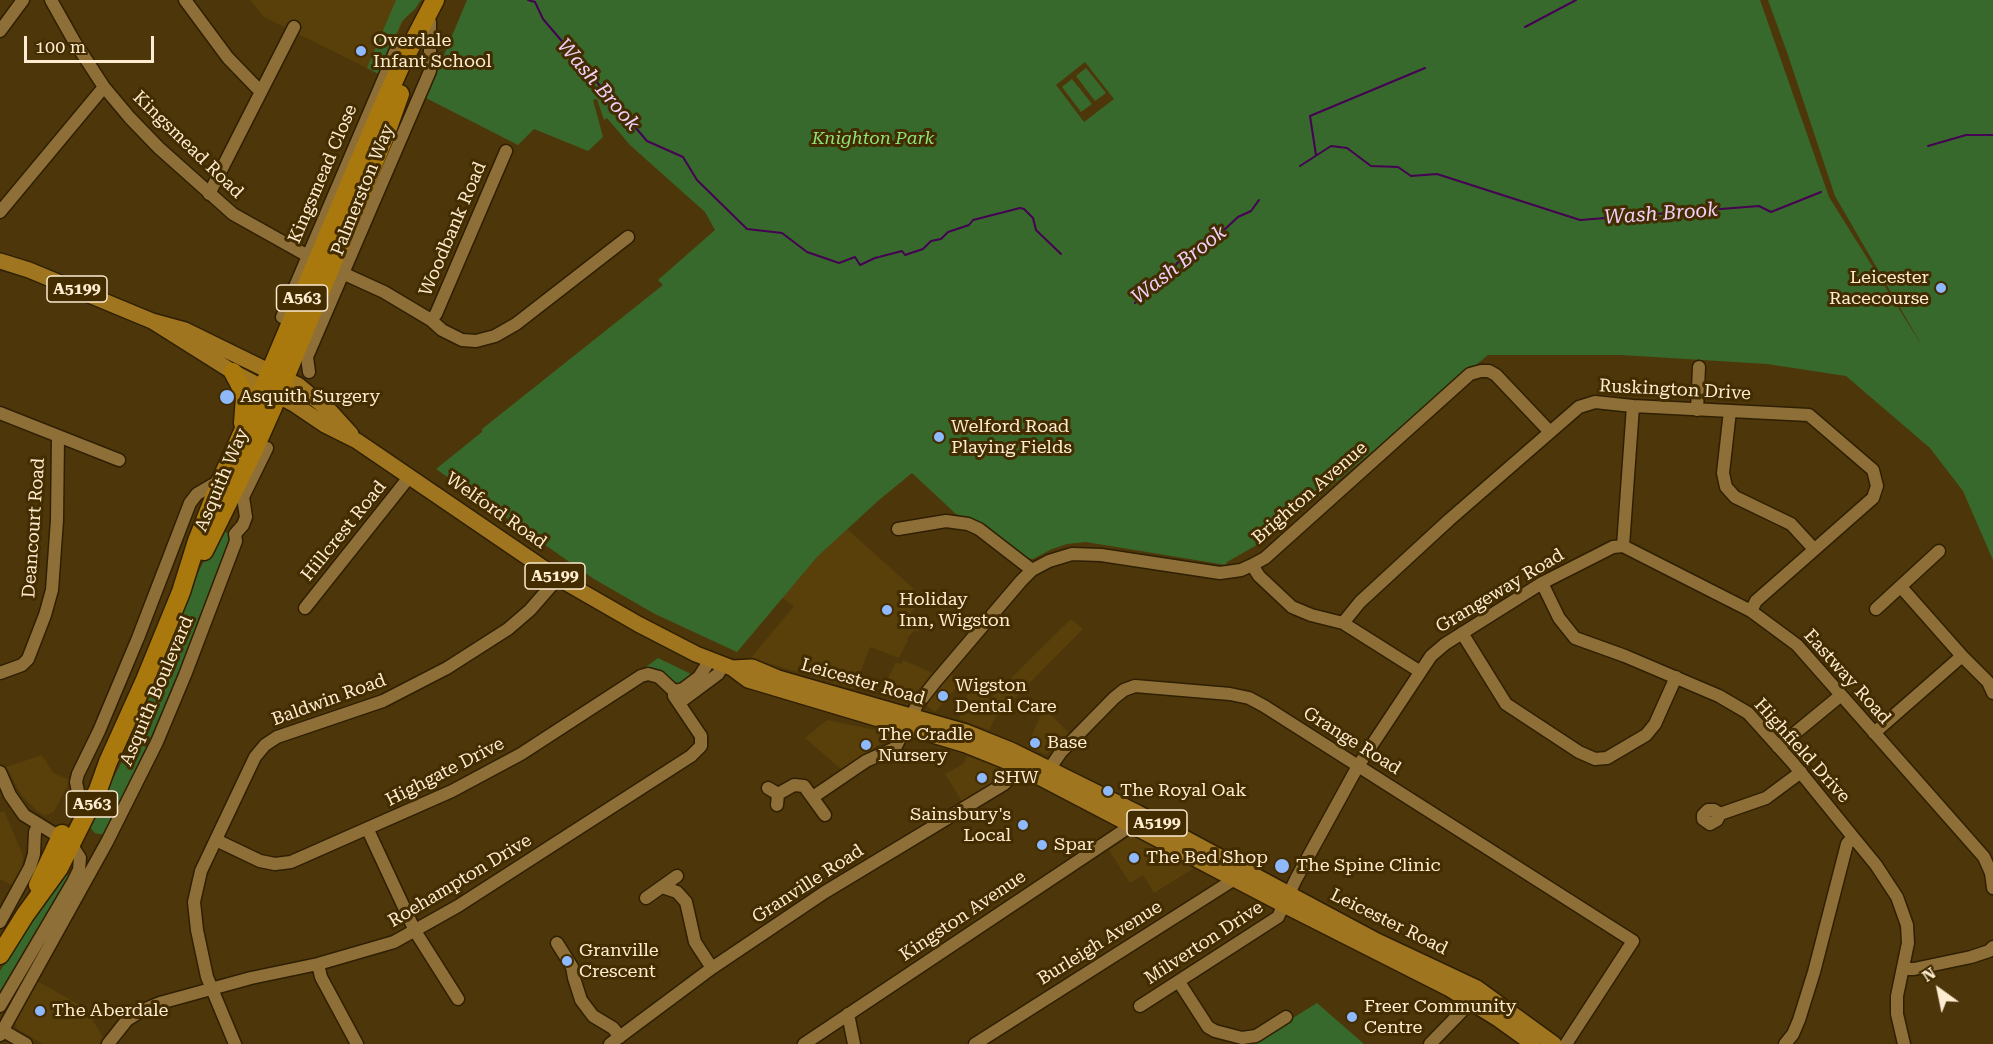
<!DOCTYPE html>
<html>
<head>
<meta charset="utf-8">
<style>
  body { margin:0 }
  #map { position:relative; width:1993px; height:1044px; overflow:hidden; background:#4d370a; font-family:"Roboto Serif",serif }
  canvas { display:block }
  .north { position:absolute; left:1909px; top:960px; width:60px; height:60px; -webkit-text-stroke:4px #422c00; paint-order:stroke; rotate:327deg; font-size:16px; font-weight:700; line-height:24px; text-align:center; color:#feecd0 }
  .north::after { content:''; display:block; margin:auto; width:21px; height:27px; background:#feecd0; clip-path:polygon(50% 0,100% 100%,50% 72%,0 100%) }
  .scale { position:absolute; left:24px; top:36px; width:130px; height:27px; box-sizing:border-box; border:3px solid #feecd0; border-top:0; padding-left:8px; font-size:18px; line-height:21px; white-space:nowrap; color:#feecd0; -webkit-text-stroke:4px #422c00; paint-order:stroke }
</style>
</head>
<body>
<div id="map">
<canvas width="1993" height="1044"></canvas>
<div class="north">N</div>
<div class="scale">100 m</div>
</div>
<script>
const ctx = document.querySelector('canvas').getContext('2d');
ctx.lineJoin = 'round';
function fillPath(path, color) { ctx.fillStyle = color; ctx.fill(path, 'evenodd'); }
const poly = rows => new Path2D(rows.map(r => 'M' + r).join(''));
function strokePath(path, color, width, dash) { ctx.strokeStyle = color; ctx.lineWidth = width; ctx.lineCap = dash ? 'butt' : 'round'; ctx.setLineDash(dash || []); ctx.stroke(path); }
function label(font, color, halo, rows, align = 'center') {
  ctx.font = font + ' "Roboto Serif",serif'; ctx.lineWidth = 6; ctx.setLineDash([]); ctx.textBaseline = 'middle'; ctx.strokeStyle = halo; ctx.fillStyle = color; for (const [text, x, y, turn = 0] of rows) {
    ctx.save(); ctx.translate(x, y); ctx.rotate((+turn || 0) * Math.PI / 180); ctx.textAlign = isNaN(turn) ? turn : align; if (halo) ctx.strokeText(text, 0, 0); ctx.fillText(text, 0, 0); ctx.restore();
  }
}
const built = poly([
  [250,0,413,0,379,74,264,17],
  [847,529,924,598,909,615,922,627,917,632,915,630,907,638,908,640,899,658,870,647,854,689,751,658,794,606,781,597,817,557],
  [1071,619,1083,629,996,717,989,730,959,719,970,688,981,697,990,699],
  [903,660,935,674,913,700,894,700,879,696,896,662,901,664],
  [951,674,961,682,935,712,925,704],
  [1044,708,1069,733,1053,750,1046,754,1027,746],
  [827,720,895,734,842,770,805,738],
  [42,755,53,773,70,780,54,812,45,816,37,811,22,796,6,767],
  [967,756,998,767,1003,780,963,803,945,774,963,764],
  [4,811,23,855,22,869,13,886,0,879,0,813],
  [1130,836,1135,836,1194,868,1154,893,1143,875,1130,883,1109,850],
  [37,981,85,1008,103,1037,99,1044,43,1044,16,1028,15,1019]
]);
const green = poly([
  [396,0,421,0,415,9,402,21,379,74,367,68],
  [467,0,1760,0,1829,197,1924,349,1835,196,1788,55,1768,0,1993,0,1993,560,1963,491,1930,448,1846,376,1767,364,1621,355,1488,355,1269,538,1227,562,1226,565,1086,542,1067,544,1052,549,1033,559,1026,558,979,522,956,514,912,473,879,500,817,557,737,652,655,614,594,579,436,469,482,432,482,429,663,285,658,280,715,230,705,212,630,145,607,118,604,120,597,99,593,100,603,137,588,151,534,129,518,145,426,98],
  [1085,62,1114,99,1084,122,1056,85],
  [1086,68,1106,93,1095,101,1076,76],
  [1072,79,1092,104,1081,112,1062,87],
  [224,530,229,535,230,542,165,712,146,756,105,835,95,833,88,825,140,728,149,697,186,595,219,533],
  [658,658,693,675,691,678,676,686,656,670,643,669],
  [62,871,69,876,0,992,0,971],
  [1317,1003,1364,1044,1251,1044]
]);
const stream = poly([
  [528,0,535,2,543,19,647,141,683,157,697,180,747,229,782,233,807,252,839,263,855,257,860,265,875,258,902,251,905,255,923,249,931,241,941,239,948,232,969,225,973,220,1020,208,1024,209,1033,218,1036,230,1061,254],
  [1525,27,1576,0],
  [1928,146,1966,135,1993,135],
  [1316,155,1310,116,1425,68],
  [1300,166,1331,146,1347,148,1371,166,1398,167,1411,176,1437,174,1580,220,1759,206,1771,212,1821,192],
  [1135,303,1164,278,1180,260,1224,230,1238,217,1251,211,1259,200]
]);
const minor = poly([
  [51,0,74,41,104,87,130,118,159,148,233,214,308,256],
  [185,0,228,58,261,92],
  [0,31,23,0],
  [209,194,294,27],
  [0,212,104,87],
  [338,271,384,292,431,320,442,330,462,340,476,341,495,336,516,324,628,237],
  [282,317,398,45],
  [431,320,436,314,506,151],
  [309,372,307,357,430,71,430,22],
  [1697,410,1699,367],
  [1730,411,1723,473,1726,487,1735,497,1791,524,1814,549],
  [0,413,119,460],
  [898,529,946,521,968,524,979,529,1032,570],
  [1623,546,1751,611,1797,645,1984,857,1991,873,1993,888],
  [1623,546,1633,406],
  [1252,565,1259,576,1292,607,1311,615,1343,623,1419,671],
  [1542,583,1559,618,1575,638,1625,656,1719,696,1748,713,1793,763,1853,837,1847,844,1814,972,1799,1020,1793,1034,1785,1044],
  [1901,587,1962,656,1988,682,1993,693],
  [305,608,410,476],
  [1876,609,1939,551],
  [1343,623,1360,602,1449,520,1579,407,1595,402,1633,406,1809,415,1873,470,1877,486,1873,498,1756,601,1751,611],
  [1462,633,1506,704,1579,752,1595,759,1607,758,1646,735,1655,724,1676,677],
  [0,673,22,665,28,659,45,615,52,590,57,520,58,437],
  [674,691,683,689,699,677,710,660],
  [679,703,718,674,723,665],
  [1874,733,1962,656],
  [1778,747,1840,696],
  [1050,768,1061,752,1114,698,1124,690,1135,686,1230,694,1249,698,1264,706,1633,941,1566,1044],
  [0,772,10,795,24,815,71,844,80,858,79,870,73,882,0,1006],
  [768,788,778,794,777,805],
  [778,794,794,785,804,786,825,815],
  [813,797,866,761,895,748,917,705,935,682,1021,581,1032,570,1049,561,1072,554,1101,555,1220,573,1241,570,1252,565,1265,558,1470,374,1481,371,1489,371,1496,375,1550,432],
  [80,801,76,782,78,774,99,731,138,638,190,503,197,494,221,480],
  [1720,814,1717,820,1710,824,1703,819,1703,815,1708,810,1714,810,1720,814,1766,798,1801,772],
  [368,830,415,931,458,999],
  [1853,837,1876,865,1897,897,1907,925,1908,943,1897,996,1897,1014,1904,1044],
  [662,887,677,892,686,902,695,942,712,968],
  [646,898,677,876],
  [0,922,30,867,34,854,35,832,39,824],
  [557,943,572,967,574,978,581,1000,593,1016,613,1028,620,1037],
  [318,964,321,977,357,1044],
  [1903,969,1914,969,1971,957,1989,951,1993,947],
  [1179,982,1208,1027,1215,1031,1242,1038,1256,1036,1286,1017],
  [1140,1006,1278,917,1296,879,1358,766,1431,656,1445,644,1542,583,1613,547,1623,546],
  [848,1014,854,1044],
  [0,1029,26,1044],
  [0,1035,107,842,157,742,185,675,236,541,235,534,243,525,246,517,243,497,267,448],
  [108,1044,127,1020,143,1010,160,1003,251,978,318,964,394,942,458,906,691,756,701,746,701,736,674,696,674,691,659,677,648,674,641,676,521,754,452,791,291,862,275,864,260,861,216,840],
  [235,1044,207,977,197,930,194,902,201,871,255,757,265,745,277,737,383,701,447,668,508,629,530,610,558,578],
  [610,1044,712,968,825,892,1004,784,1013,776,1021,759],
  [804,1044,1120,833,1128,828,1134,819],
  [975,1044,1230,882,1236,872],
  [1430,1044,1464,1009,1477,988]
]);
const major = poly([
  [0,261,29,270,152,321,185,330,285,379,298,385,331,412,351,434],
  [152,321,233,372,294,404,325,425,357,441,558,578,638,624,696,654,732,668,748,680,966,745,1018,766,1284,905,1448,988,1498,1019,1533,1044],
  [732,668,752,667,778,678,966,732,1011,750,1138,813,1377,941,1477,988,1554,1044]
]);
const highway = poly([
  [233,372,241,387,245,397,243,423],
  [204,551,253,452,273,407,385,136,400,94],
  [38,885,62,834],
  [0,955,25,915,59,868,98,790,108,762,145,680,181,592,197,541,221,480,270,372,380,112,401,65,435,0]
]);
const markers = [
  [361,51,6,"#8eb9fd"],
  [1941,288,6,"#8eb9fd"],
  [227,397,8,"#8eb9fd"],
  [939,437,6,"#8eb9fd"],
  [887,610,6,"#8eb9fd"],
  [943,696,6,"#8eb9fd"],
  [1035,743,6,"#8eb9fd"],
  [866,745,6,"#8eb9fd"],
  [982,778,6,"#8eb9fd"],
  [1108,791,6,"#8eb9fd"],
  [1023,825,6,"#8eb9fd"],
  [1042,845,6,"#8eb9fd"],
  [1134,858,6,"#8eb9fd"],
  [1282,866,8,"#8eb9fd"],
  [567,961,6,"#8eb9fd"],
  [40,1011,6,"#8eb9fd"],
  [1352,1017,6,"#8eb9fd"]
];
const shields = [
  [77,289,60],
  [302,298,51],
  [555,576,60],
  [92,804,51],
  [1157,823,60]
];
const shieldNames = [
  ["A5199",77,289],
  ["A563",302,298],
  ["A5199",555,576],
  ["A563",92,804],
  ["A5199",1157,823]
];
const poiNames = [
  ["Overdale",373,41],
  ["Infant School",373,62],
  ["Leicester",1929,278,"right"],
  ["Racecourse",1929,299,"right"],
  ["Asquith Surgery",240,397],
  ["Welford Road",951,427],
  ["Playing Fields",951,448],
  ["Holiday",899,600],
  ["Inn, Wigston",899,621],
  ["Wigston",955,686],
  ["Dental Care",955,707],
  ["The Cradle",878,735],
  ["Nursery",878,756],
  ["Base",1047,743],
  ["SHW",994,778],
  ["The Royal Oak",1120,791],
  ["Sainsbury's",1011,815,"right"],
  ["Local",1011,836,"right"],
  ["Spar",1054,845],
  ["The Bed Shop",1146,858],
  ["The Spine Clinic",1296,866],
  ["Granville",579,951],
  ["Crescent",579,972],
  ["Freer Community",1364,1007],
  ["Centre",1364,1028],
  ["The Aberdale",52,1011]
];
const parkNames = [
  ["Knighton Park",873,139]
];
const streetNames = [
  ["Kingsmead Road",188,145,44],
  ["Kingsmead Close",323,174,-67],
  ["Palmerston Way",363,190,-68],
  ["Woodbank Road",453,229,-67],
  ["Ruskington Drive",1675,390,3],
  ["Asquith Way",222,480,-67],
  ["Brighton Avenue",1310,493,-41],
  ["Welford Road",496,511,35],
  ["Deancourt Road",34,528,-86],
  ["Hillcrest Road",344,531,-51],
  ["Grangeway Road",1500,591,-31],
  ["Eastway Road",1847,677,48],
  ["Leicester Road",863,682,16],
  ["Asquith Boulevard",157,691,-67],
  ["Baldwin Road",329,700,-20],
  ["Grange Road",1352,741,32],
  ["Highfield Drive",1802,751,48],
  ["Highgate Drive",445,772,-27],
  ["Roehampton Drive",460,881,-31],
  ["Granville Road",808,884,-33],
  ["Kingston Avenue",963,916,-34],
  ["Leicester Road",1389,922,26],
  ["Burleigh Avenue",1100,943,-32],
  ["Milverton Drive",1204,943,-33]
];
const waterNames = [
  ["Wash Brook",598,85,49],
  ["Wash Brook",1661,214,-4],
  ["Wash Brook",1179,265,-38]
];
fillPath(built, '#593f0a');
fillPath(green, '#38692c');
strokePath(stream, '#450253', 2);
strokePath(minor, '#2f1f02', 15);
strokePath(major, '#2f1f02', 18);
strokePath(highway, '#2f1f02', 21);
strokePath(minor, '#8e6f38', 12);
strokePath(major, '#9f751f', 15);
strokePath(highway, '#aa790e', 18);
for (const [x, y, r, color] of markers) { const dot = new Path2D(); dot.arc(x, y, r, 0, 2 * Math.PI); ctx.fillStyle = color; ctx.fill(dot); strokePath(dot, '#422c00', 2); }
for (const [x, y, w] of shields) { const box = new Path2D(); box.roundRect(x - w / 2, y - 13, w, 26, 4.5); ctx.fillStyle = '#422c00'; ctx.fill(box); strokePath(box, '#feecd0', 1.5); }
label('bold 16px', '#feecd0', null, shieldNames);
label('18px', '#feecd0', '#422c00', poiNames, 'left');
label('italic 18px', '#8ee478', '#422c00', parkNames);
label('18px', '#feecd0', '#422c00', streetNames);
label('italic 20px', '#f2d0fa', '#422c00', waterNames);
</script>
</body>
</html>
